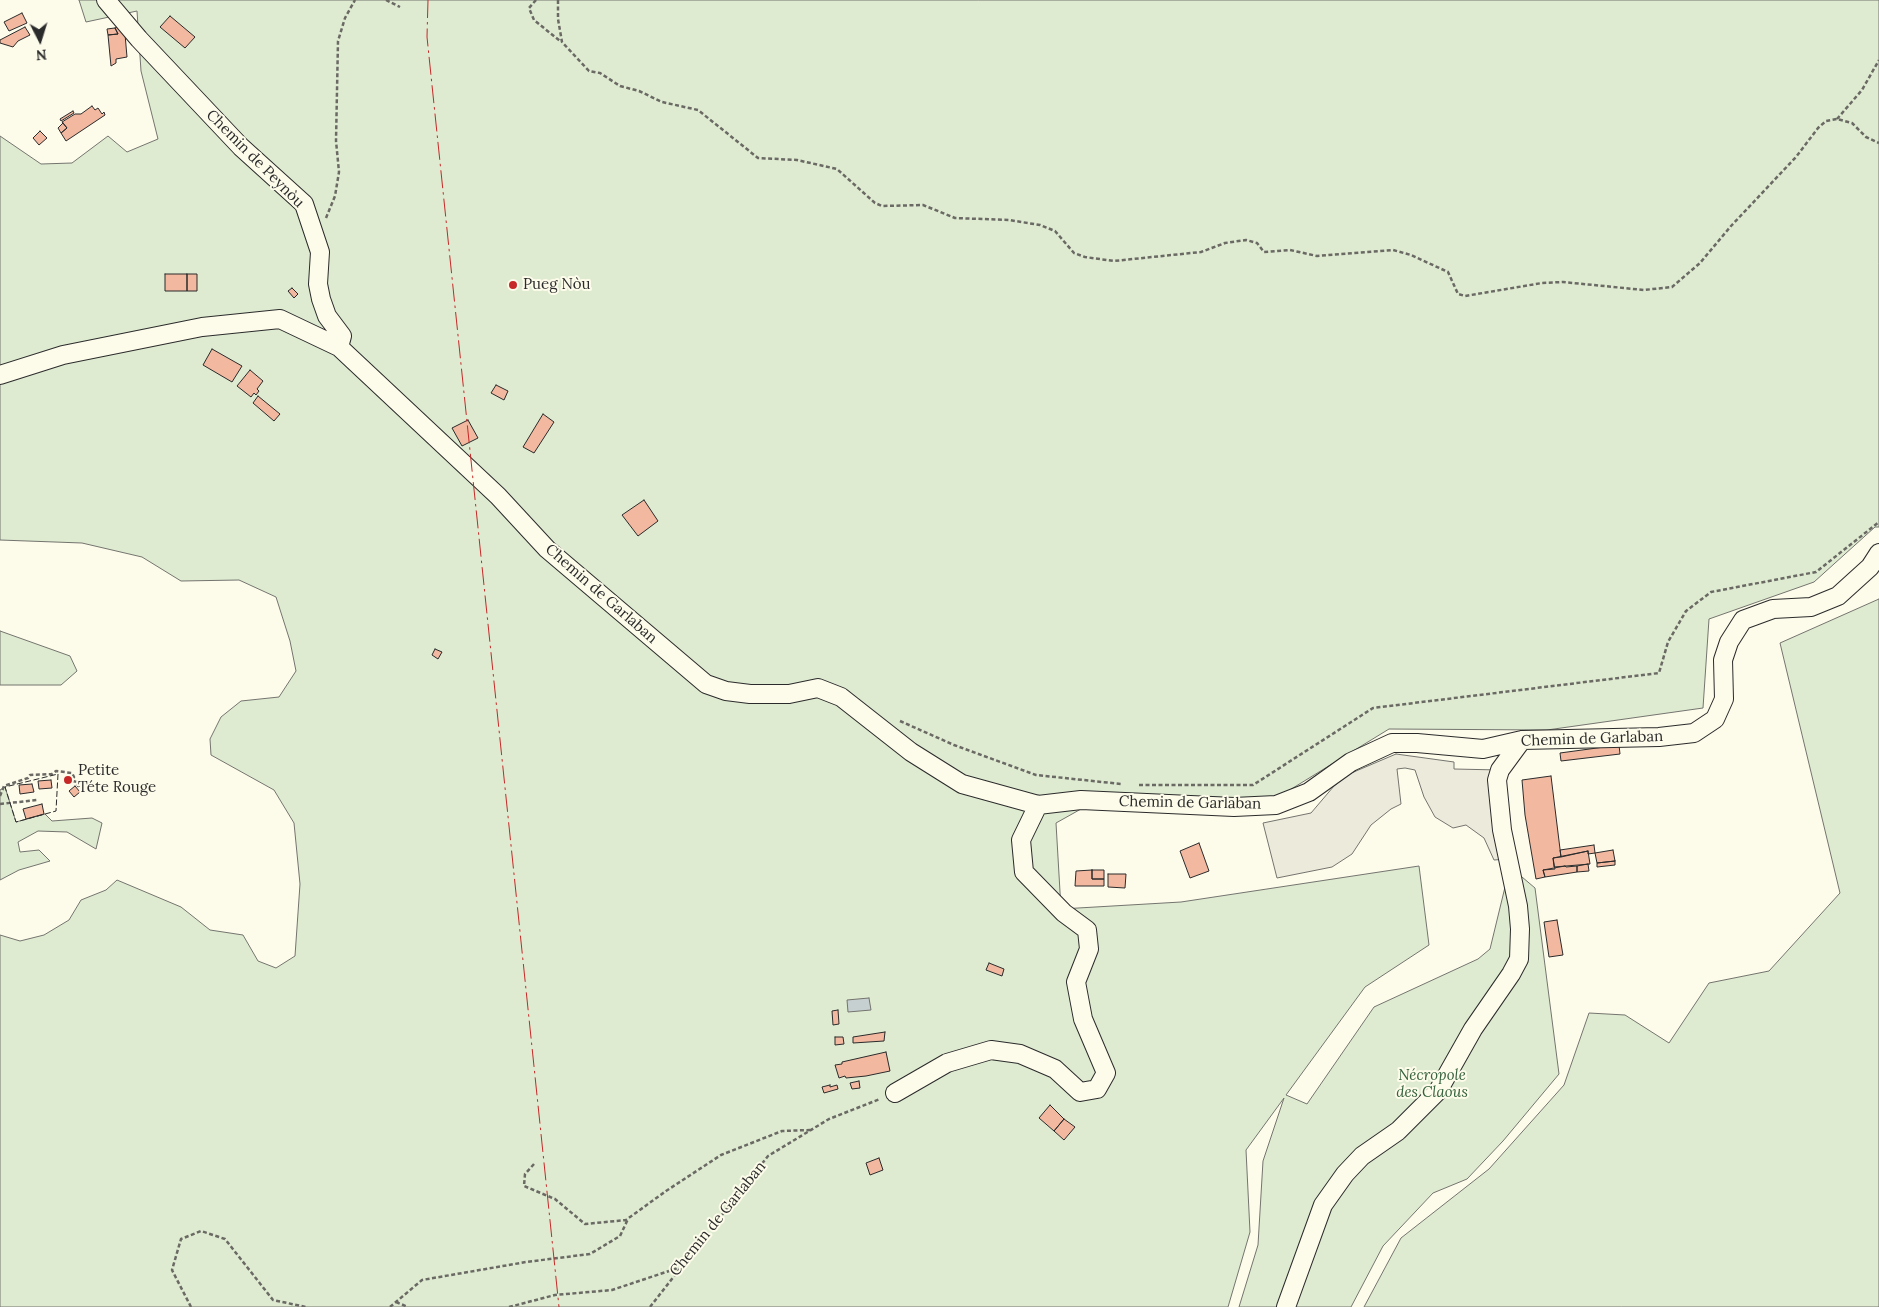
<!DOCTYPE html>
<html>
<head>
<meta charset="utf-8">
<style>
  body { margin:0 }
  #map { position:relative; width:1879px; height:1307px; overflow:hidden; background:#fdfbea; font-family:Lora,serif }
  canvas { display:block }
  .north { position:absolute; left:15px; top:15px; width:50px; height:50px; -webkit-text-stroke:4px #fdfbea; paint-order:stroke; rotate:175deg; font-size:14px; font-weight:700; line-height:20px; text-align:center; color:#2b2b2b }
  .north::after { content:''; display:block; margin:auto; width:18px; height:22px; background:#2b2b2b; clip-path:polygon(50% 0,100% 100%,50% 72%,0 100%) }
</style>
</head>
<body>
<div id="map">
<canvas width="1879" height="1307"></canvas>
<div class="north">N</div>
</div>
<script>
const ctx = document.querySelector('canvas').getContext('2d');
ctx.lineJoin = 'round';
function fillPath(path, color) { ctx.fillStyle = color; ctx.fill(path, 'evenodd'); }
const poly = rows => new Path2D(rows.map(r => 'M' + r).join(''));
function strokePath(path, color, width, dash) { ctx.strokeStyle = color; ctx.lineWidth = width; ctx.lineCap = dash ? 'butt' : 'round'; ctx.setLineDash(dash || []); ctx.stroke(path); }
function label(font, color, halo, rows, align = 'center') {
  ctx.font = font + ' Lora,serif'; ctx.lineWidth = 4; ctx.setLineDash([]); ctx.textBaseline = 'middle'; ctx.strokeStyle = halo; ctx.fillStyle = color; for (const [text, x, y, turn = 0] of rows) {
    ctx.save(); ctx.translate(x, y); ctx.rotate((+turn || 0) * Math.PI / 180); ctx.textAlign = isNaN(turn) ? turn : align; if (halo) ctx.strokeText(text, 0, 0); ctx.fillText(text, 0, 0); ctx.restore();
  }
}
const green = poly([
  [79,0,1879,0,1879,527,1875,527,1814,582,1709,619,1703,708,1547,730,1389,729,1275,799,1106,795,1056,823,1061,909,1181,902,1419,866,1429,945,1365,987,1286,1095,1307,1104,1374,1007,1478,959,1490,949,1506,883,1522,877,1535,888,1559,1074,1503,1141,1467,1179,1433,1193,1383,1246,1351,1307,1239,1307,1258,1245,1263,1161,1284,1098,1246,1150,1250,1232,1228,1307,0,1307,0,935,20,941,44,935,69,920,81,900,106,890,117,880,181,907,210,930,243,935,258,961,276,968,295,956,300,884,294,823,274,790,211,755,210,739,221,717,241,701,279,697,296,671,290,641,276,597,239,580,181,581,142,557,82,543,0,540,0,136,41,164,72,163,108,136,127,152,158,139,141,71,137,11,86,22,79,0],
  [1879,599,1879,1307,1364,1307,1401,1238,1489,1169,1564,1085,1589,1013,1625,1015,1669,1043,1709,983,1769,971,1840,893,1780,643,1879,599],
  [0,631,70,656,77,671,61,685,0,685,0,631],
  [5,787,16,822,45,814,52,821,92,818,102,823,96,849,67,832,38,831,18,842,20,852,39,850,50,861,19,870,0,880,0,790,5,787]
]);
const parking = poly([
  [1396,754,1454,762,1454,769,1500,770,1507,859,1494,860,1484,838,1466,825,1453,828,1435,817,1424,797,1415,770,1405,768,1397,769,1401,804,1391,809,1371,825,1352,854,1332,867,1277,878,1263,823,1311,813,1334,786,1349,774,1396,754]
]);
const water = poly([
  [869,998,871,1010,848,1012,847,1000,869,998]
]);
const building = poly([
  [22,13,27,23,9,31,4,22,22,13],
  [170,16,195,37,185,48,160,27,170,16],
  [119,26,125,34,127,57,116,59,116,63,111,66,108,35,118,34,115,28,119,26],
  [25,27,30,35,18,41,13,47,0,43,0,40,25,27],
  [115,28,118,34,108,35,107,29,115,28],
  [92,106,95,110,98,108,102,114,104,112,105,115,66,141,61,133,67,128,62,122,75,114,81,114,92,106],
  [73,111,74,113,61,121,60,119,73,111],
  [63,123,67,128,61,133,58,128,63,123],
  [40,131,47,138,39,145,33,138,40,131],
  [165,274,187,274,187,291,165,291,165,274],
  [187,274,197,274,197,291,187,291,187,274],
  [292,288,298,294,294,298,288,291,292,288],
  [212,349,242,366,232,382,203,365,212,349],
  [250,370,263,381,257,389,259,391,256,395,254,393,251,397,237,386,250,370],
  [496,385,508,391,504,400,491,393,496,385],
  [258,396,280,414,274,421,253,403,258,396],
  [543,414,554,422,534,453,523,447,543,414],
  [468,420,478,438,462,446,452,428,468,420],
  [644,500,658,521,638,536,622,515,644,500],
  [435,649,442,652,438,659,432,655,435,649],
  [1619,745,1620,754,1561,761,1560,753,1619,745],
  [1551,776,1561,857,1553,858,1555,869,1543,870,1545,877,1536,879,1525,815,1522,780,1551,776],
  [51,780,52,788,39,789,38,781,51,780],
  [32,784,34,792,20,794,19,785,32,784],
  [75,786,80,792,74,797,69,791,75,786],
  [42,804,44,814,26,819,23,809,42,804],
  [1199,843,1209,871,1190,878,1180,851,1199,843],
  [1594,845,1595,853,1588,854,1588,851,1561,857,1560,850,1594,845],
  [1613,850,1615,861,1597,863,1595,853,1613,850],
  [1588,851,1590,864,1554,867,1553,858,1588,851],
  [1615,861,1615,865,1597,867,1597,863,1615,861],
  [1588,864,1589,871,1577,872,1577,866,1588,864],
  [1565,866,1566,867,1577,866,1577,872,1545,877,1543,870,1565,866],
  [1092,870,1104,870,1104,879,1092,879,1092,870],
  [1092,870,1092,879,1104,879,1104,886,1075,886,1076,871,1092,870],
  [1108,874,1126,874,1125,888,1108,887,1108,874],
  [1557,920,1563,955,1549,957,1544,922,1557,920],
  [989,963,1004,969,1002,976,986,970,989,963],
  [838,1010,839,1024,833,1025,832,1011,838,1010],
  [885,1032,884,1041,853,1043,853,1037,885,1032],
  [835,1037,843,1037,844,1044,835,1045,835,1037],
  [886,1052,890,1071,866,1076,846,1078,845,1076,839,1078,835,1065,842,1064,842,1062,886,1052],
  [859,1081,860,1088,852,1089,850,1083,859,1081],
  [830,1085,830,1087,837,1085,838,1089,824,1093,822,1087,830,1085],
  [1050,1105,1064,1119,1054,1131,1039,1118,1050,1105],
  [1064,1119,1075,1127,1064,1140,1054,1131,1064,1119],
  [879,1158,883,1170,870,1175,866,1163,879,1158]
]);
const path = poly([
  [386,0,400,7],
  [536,0,529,8,534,20,560,41],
  [558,0,558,19,562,42,589,71,600,73,620,86,639,91,662,102,698,110,758,158,797,160,837,169,875,203,882,206,923,205,955,218,1009,220,1040,225,1055,231,1074,253,1085,257,1114,261,1201,252,1225,243,1246,240,1257,243,1264,252,1290,250,1317,256,1393,250,1411,255,1448,272,1458,294,1465,296,1542,283,1563,282,1644,290,1672,287,1700,263,1731,226,1796,157,1818,128,1826,121,1837,119,1852,123,1866,137,1879,143],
  [1837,119,1862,90,1879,60],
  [326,218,335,196,339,172,336,141,338,41,345,18,355,0],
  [900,721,954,745,1036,775,1121,784],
  [1139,785,1253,785,1373,708,1659,673,1668,642,1686,611,1711,592,1816,572,1879,522],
  [0,796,4,786,28,778,30,775,52,774,56,771,72,773,74,777,73,781,77,782,78,786,84,784],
  [0,804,37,800],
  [534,1164,525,1174,524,1186,555,1199,585,1224,626,1220,666,1191,721,1155,782,1131,810,1130],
  [396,1302,408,1307],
  [191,1307,172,1270,181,1239,201,1231,225,1239,273,1300,306,1307],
  [390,1307,422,1280,526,1262,590,1254,620,1236,628,1219],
  [509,1307,555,1295,612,1290,678,1268],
  [650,1307,768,1156,829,1119,880,1099]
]);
const minor = poly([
  [106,0,139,39,241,147,304,204,320,252,318,284,321,299,327,316,342,336,339,347],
  [0,375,63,355,202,327,280,319,339,347,498,496,547,549,706,684,726,691,750,694,789,694,818,688,841,697,911,752,962,784,1038,805],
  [895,1093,947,1063,991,1050,1020,1054,1055,1069,1080,1092,1097,1089,1106,1073,1083,1019,1076,982,1089,949,1087,930,1064,913,1024,872,1021,840,1038,805,1081,800,1234,807,1276,805,1309,792,1351,762,1392,743,1417,743,1483,749,1522,740,1659,737,1694,733,1715,719,1724,699,1723,660,1729,642,1743,620,1773,609,1811,607,1838,596,1870,567,1879,553],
  [1286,1307,1323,1205,1345,1174,1362,1156,1398,1131,1438,1091,1473,1029,1511,974,1519,959,1520,929,1518,906,1502,830,1497,780,1500,770,1522,740]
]);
const fence = poly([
  [58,774,56,811,16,822,5,787,58,774]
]);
const power = poly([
  [428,0,427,37,559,1307]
]);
const markers = [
  [513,285,5,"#c62828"],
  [68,780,5,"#c62828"]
];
const streetNames = [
  ["Chemin de Peynòu",255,159,45],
  ["Chemin de Garlaban",601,594,41],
  ["Chemin de Garlaban",1592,739,-2],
  ["Chemin de Garlaban",1190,803,1],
  ["Chemin de Garlaban",718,1219,-51]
];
const poiNames = [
  ["Pueg Nòu",523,285],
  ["Petite",78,771],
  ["Téte Rouge",78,788]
];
const parkNames = [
  ["Nécropole",1432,1076],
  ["des Claous",1432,1093]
];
fillPath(green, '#deebd1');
strokePath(green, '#74746e', 1);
fillPath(parking, '#eceadb');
strokePath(parking, '#74746e', 1);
fillPath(water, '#c7d0d0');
strokePath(water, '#74746e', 1);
fillPath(building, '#f2b8a0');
strokePath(building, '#2b2b2b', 1);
strokePath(minor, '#2b2b2b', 20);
strokePath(path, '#6a6964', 2.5, [4, 2.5]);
strokePath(minor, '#fdfbea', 18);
strokePath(fence, '#2b2b2b', 1, [6, 2.5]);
strokePath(power, '#c62828', 1, [18, 4, 2.5, 4]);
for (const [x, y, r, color] of markers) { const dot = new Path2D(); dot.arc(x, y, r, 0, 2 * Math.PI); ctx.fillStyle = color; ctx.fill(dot); strokePath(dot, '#fdfbea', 2); }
label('15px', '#2b2b2b', '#fdfbea', streetNames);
label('15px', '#2b2b2b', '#fdfbea', poiNames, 'left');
label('italic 15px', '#34623c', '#fdfbea', parkNames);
</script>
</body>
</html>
